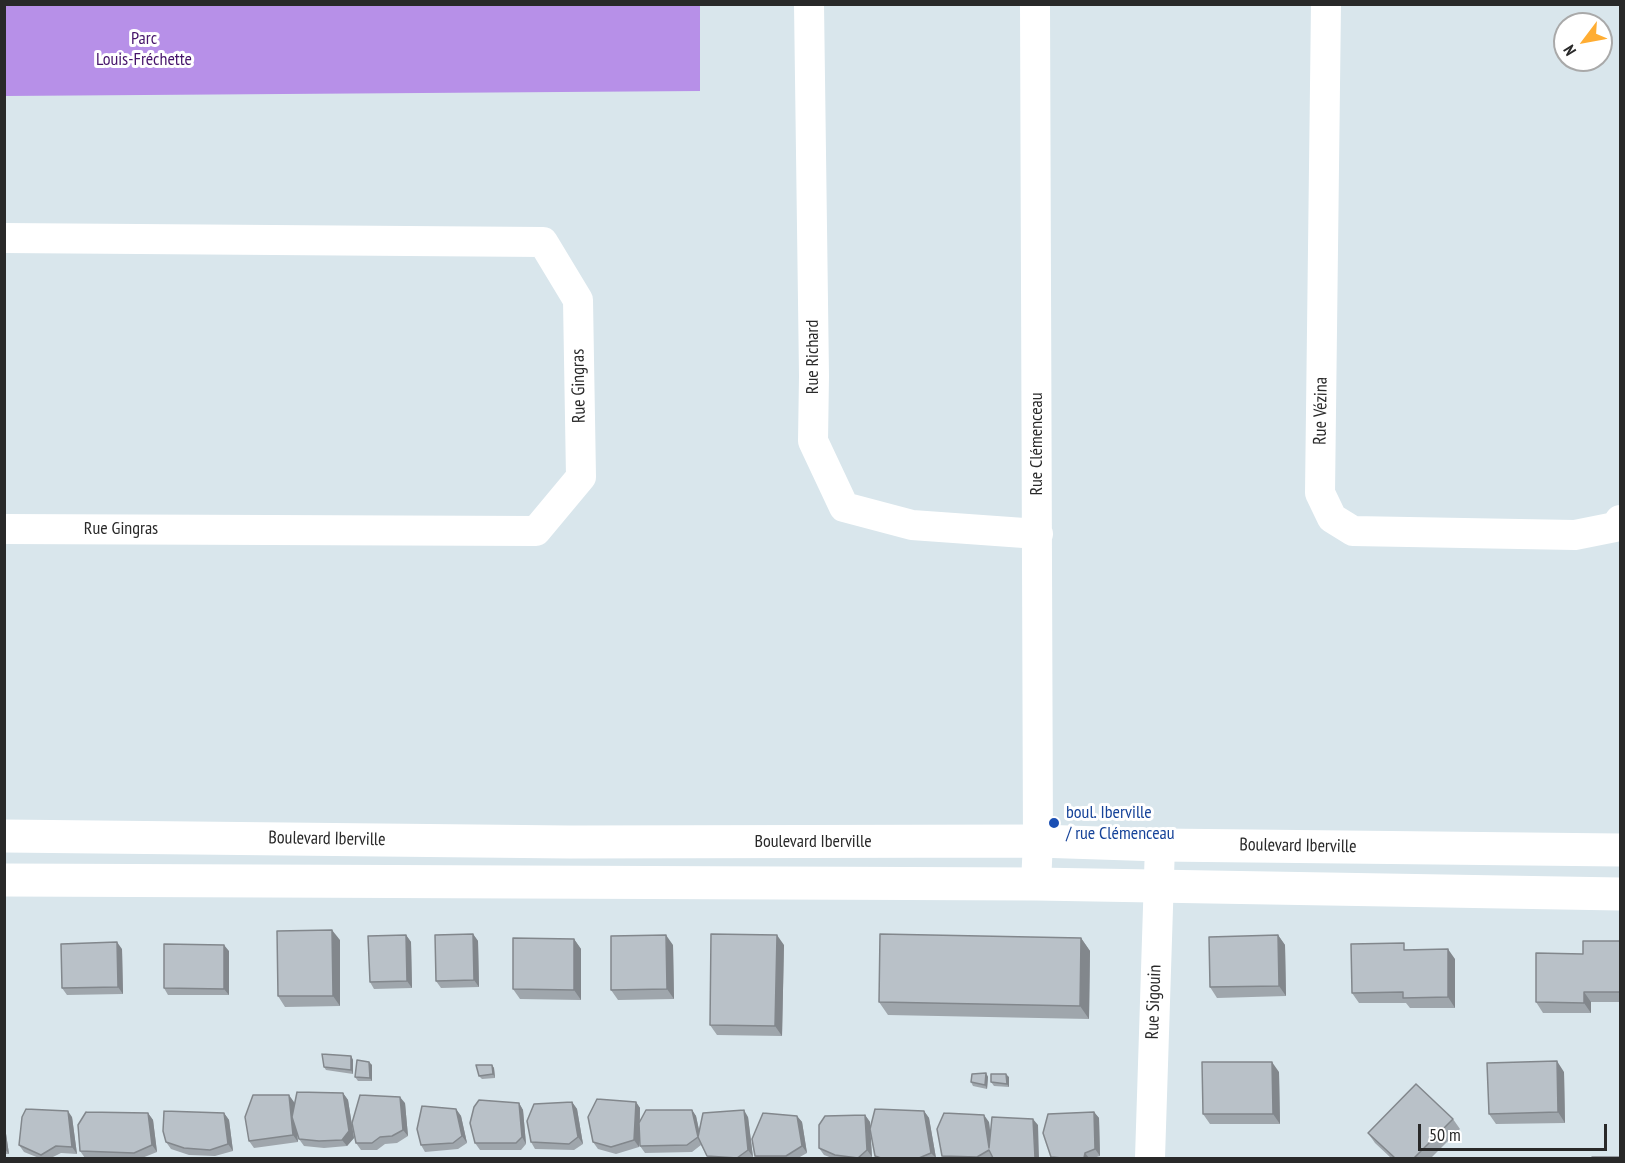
<!DOCTYPE html>
<html>
<head>
<meta charset="utf-8">
<style>
  body { margin:0 }
  #map { position:relative; width:1625px; height:1163px; overflow:hidden; background:#d9e6ec; font-family:"PT Sans Narrow",sans-serif }
  canvas { display:block }
  .frame { position:absolute; inset:0; border:6px solid #292929; pointer-events:none }
  .north { position:absolute; left:1553px; top:12px; width:60px; height:60px; box-sizing:border-box; background:#fff; border:2px solid #a9a9a9; border-radius:50%; rotate:238deg; font-size:16px; font-weight:700; line-height:24px; text-align:center; color:#292929 }
  .north::after { content:''; display:block; margin:auto; width:21px; height:27px; background:#ffad33; clip-path:polygon(50% 0,100% 100%,50% 72%,0 100%) }
  .scale { position:absolute; left:1418px; top:1124px; width:189px; height:27px; box-sizing:border-box; border:3px solid #292929; border-top:0; padding-left:8px; font-size:18px; line-height:21px; white-space:nowrap; color:#292929; -webkit-text-stroke:4px #fff; paint-order:stroke }
</style>
</head>
<body>
<div id="map">
<canvas width="1625" height="1163"></canvas>
<div class="frame"></div>
<div class="north">N</div>
<div class="scale">50 m</div>
</div>
<script>
const ctx = document.querySelector('canvas').getContext('2d');
ctx.lineJoin = 'round';
function fillPath(path, color) { ctx.fillStyle = color; ctx.fill(path, 'evenodd'); }
const poly = rows => new Path2D(rows.map(r => 'M' + r).join(''));
function strokePath(path, color, width, dash) { ctx.strokeStyle = color; ctx.lineWidth = width; ctx.lineCap = dash ? 'butt' : 'round'; ctx.setLineDash(dash || []); ctx.stroke(path); }
function label(font, color, halo, rows, align = 'center') {
  ctx.font = font + ' "PT Sans Narrow",sans-serif'; ctx.lineWidth = 6; ctx.setLineDash([]); ctx.textBaseline = 'middle'; ctx.strokeStyle = halo; ctx.fillStyle = color; for (const [text, x, y, turn = 0] of rows) {
    ctx.save(); ctx.translate(x, y); ctx.rotate((+turn || 0) * Math.PI / 180); ctx.textAlign = isNaN(turn) ? turn : align; if (halo) ctx.strokeText(text, 0, 0); ctx.fillText(text, 0, 0); ctx.restore();
  }
}
const green = poly([
  [4,5,700,5,700,91,5,96]
]);
const minor = poly([
  [809,4,814,376,813,441,844,507,912,525,1038,534],
  [1035,4,1038,841,1036,884],
  [1326,4,1320,493,1332,518,1353,531,1575,535,1615,527,1620,520],
  [4,238,543,242,578,300,581,477,536,531,4,529],
  [1150,1158,1160,845]
]);
const tertiary = poly([
  [4,836,570,842,1038,841,1160,845,1620,850],
  [4,880,1036,884,1620,894]
]);
const wall = poly([
  [473,934,478,941,479,987,441,988,436,981],
  [406,935,411,942,412,988,374,989,370,982],
  [1278,935,1285,945,1286,996,1217,998,1210,987],
  [1081,938,1090,951,1089,1019,888,1015,879,1002],
  [574,939,581,949,581,1000,520,999,513,989],
  [340,940,340,1006,285,1007,278,996],
  [1620,941,1620,1002,1591,1002,1591,1013,1543,1013,1536,1002,1583,954],
  [673,945,674,999,618,1000,611,990],
  [784,945,782,1036,717,1035,710,1025],
  [122,949,123,994,67,995,62,988],
  [1409,950,1455,959,1455,1008,1410,1008,1406,1003,1359,1003,1352,993],
  [229,951,229,995,168,995,164,988],
  [351,1056,353,1060,353,1074,326,1070,324,1067],
  [369,1062,372,1065,372,1081,358,1081,355,1077],
  [492,1065,494,1068,495,1078,482,1079,479,1076],
  [1279,1072,1280,1124,1210,1124,1203,1114],
  [1564,1072,1565,1123,1496,1124,1489,1114],
  [986,1073,988,1077,987,1089,973,1086,971,1082],
  [1009,1077,1009,1087,994,1086,991,1082],
  [343,1093,348,1100,354,1138,347,1146,324,1148,304,1146,299,1139,297,1135,298,1142,254,1148,249,1141,294,1102,294,1106],
  [572,1102,577,1109,583,1144,574,1150,535,1149,531,1142],
  [636,1102,640,1108,640,1122,692,1110,696,1116,699,1130,748,1117,753,1157,751,1158,708,1158,701,1145,692,1152,645,1153,640,1146,639,1134,639,1147,616,1154,598,1149,593,1142],
  [405,1103,408,1136,397,1143,385,1144,377,1150,361,1150,356,1143],
  [519,1103,523,1110,526,1144,521,1150,480,1150,475,1143],
  [456,1109,461,1116,467,1143,458,1149,425,1152,421,1145],
  [924,1111,929,1118,936,1158,877,1158,875,1156,870,1130,872,1157,870,1158,832,1158,824,1155,819,1148,865,1115,870,1122,870,1129],
  [1094,1112,1099,1118,1100,1156,1093,1158,1052,1158,1051,1157],
  [148,1113,153,1120,157,1152,142,1158,85,1158,80,1151],
  [224,1113,229,1120,233,1151,215,1156,189,1155,171,1149,166,1142],
  [797,1116,802,1122,807,1153,798,1158,757,1158,755,1156],
  [72,1117,77,1154,61,1153,51,1158,39,1158,24,1152,19,1145],
  [1453,1119,1460,1129,1431,1158,1391,1158,1375,1143,1368,1133],
  [4,1120,9,1154,4,1154],
  [989,1122,990,1133,1038,1125,991,1158,944,1158,942,1156]
]);
const shadedWall = poly([
  [332,930,340,940,340,1006,333,996],
  [473,934,478,941,479,987,474,980],
  [406,935,411,942,412,988,407,981],
  [666,935,673,945,674,999,667,989],
  [777,935,784,945,782,1036,775,1026],
  [1278,935,1285,945,1286,996,1279,986],
  [1081,938,1090,951,1089,1019,1080,1006],
  [574,939,581,949,581,1000,574,990],
  [117,942,122,949,123,994,118,987],
  [224,945,229,951,229,995,224,989],
  [1448,949,1455,959,1455,1008,1448,997],
  [1584,992,1591,1002,1591,1013,1584,1003],
  [351,1056,353,1060,353,1074,351,1070],
  [1557,1061,1564,1072,1565,1123,1558,1112],
  [369,1062,372,1065,372,1081,370,1078],
  [1272,1062,1279,1072,1280,1124,1273,1114],
  [492,1065,494,1068,495,1078,493,1074],
  [986,1073,988,1077,987,1089,985,1085],
  [1006,1074,1009,1077,1009,1087,1007,1084],
  [343,1093,348,1100,354,1138,347,1146,342,1140],
  [289,1095,294,1102,298,1142,293,1135],
  [400,1097,405,1103,408,1136,403,1130],
  [572,1102,577,1109,583,1144,578,1137],
  [636,1102,640,1108,639,1147,634,1140],
  [519,1103,523,1110,526,1144,522,1137],
  [456,1109,461,1116,467,1143,462,1136],
  [692,1110,696,1116,702,1144,698,1137],
  [744,1110,748,1117,753,1157,748,1150],
  [68,1111,72,1117,77,1154,72,1147],
  [924,1111,929,1118,936,1158,931,1153],
  [1094,1112,1099,1118,1100,1156,1095,1149],
  [148,1113,153,1120,157,1152,152,1145],
  [224,1113,229,1120,233,1151,228,1144],
  [865,1115,870,1122,872,1157,867,1150],
  [984,1115,989,1122,993,1155,989,1148],
  [797,1116,802,1122,807,1153,802,1146],
  [1033,1119,1038,1125,1039,1158,1035,1158],
  [4,1120,9,1154,4,1148],
  [1085,1153,1089,1158,1084,1158]
]);
const building = poly([
  [332,930,333,996,278,996,277,931,332,930],
  [473,934,474,980,436,981,435,935,473,934],
  [711,934,777,935,775,1026,710,1025,711,934],
  [880,934,1081,938,1080,1006,879,1002,880,934],
  [406,935,407,981,370,982,368,936,406,935],
  [666,935,667,989,611,990,611,936,666,935],
  [1278,935,1279,986,1210,987,1209,937,1278,935],
  [513,938,574,939,574,990,513,989,513,938],
  [1583,941,1620,941,1620,992,1584,992,1584,1003,1536,1002,1536,953,1583,954,1583,941],
  [117,942,118,987,62,988,61,944,117,942],
  [1404,943,1404,950,1448,949,1448,997,1403,998,1403,992,1352,993,1351,944,1404,943],
  [164,944,224,945,224,989,164,988,164,944],
  [322,1054,351,1056,351,1070,324,1067,322,1054],
  [357,1060,369,1062,370,1078,355,1077,357,1060],
  [1557,1061,1558,1112,1489,1114,1487,1063,1557,1061],
  [1202,1062,1272,1062,1273,1114,1203,1114,1202,1062],
  [476,1065,492,1065,493,1074,479,1076,476,1065],
  [986,1073,985,1085,971,1082,972,1074,986,1073],
  [991,1074,1006,1074,1007,1084,991,1082,991,1074],
  [1416,1084,1453,1119,1414,1158,1395,1158,1368,1133,1416,1084],
  [297,1092,343,1093,349,1131,342,1140,319,1141,299,1139,292,1117,297,1092],
  [253,1095,289,1095,293,1135,249,1141,245,1117,253,1095],
  [360,1095,400,1097,403,1130,392,1136,380,1137,372,1143,356,1143,352,1123,360,1095],
  [597,1099,636,1102,634,1140,611,1147,593,1142,588,1117,597,1099],
  [479,1100,519,1103,522,1137,516,1143,475,1143,470,1123,474,1107,479,1100],
  [572,1102,578,1137,569,1144,531,1142,527,1121,534,1104,572,1102],
  [422,1106,456,1109,462,1136,453,1143,421,1145,417,1129,422,1106],
  [26,1109,68,1111,72,1147,56,1146,41,1155,19,1145,22,1117,26,1109],
  [875,1109,924,1111,931,1153,919,1158,881,1158,875,1156,870,1129,875,1109],
  [646,1110,692,1110,698,1137,687,1145,640,1146,639,1123,646,1110],
  [744,1110,748,1150,737,1158,707,1156,698,1137,703,1113,744,1110],
  [164,1111,224,1113,228,1144,210,1150,184,1148,166,1142,163,1131,164,1111],
  [86,1112,148,1113,152,1145,134,1153,80,1151,78,1125,86,1112],
  [1094,1112,1095,1149,1085,1153,1084,1158,1062,1158,1051,1157,1043,1133,1048,1114,1094,1112],
  [763,1113,797,1116,802,1146,786,1156,755,1156,752,1139,763,1113],
  [944,1113,984,1115,989,1148,992,1117,1033,1119,1035,1158,993,1158,989,1150,977,1157,942,1156,937,1129,944,1113],
  [865,1115,867,1150,858,1158,835,1155,819,1148,819,1125,825,1116,865,1115],
  [1592,1157,1620,1157,1620,1158,1592,1158,1592,1157]
]);
const markers = [
  [1054,823,6,"#1a4fb4"]
];
const parkNames = [
  ["Parc",144,39],
  ["Louis-Fréchette",144,60]
];
const streetNames = [
  ["Rue Richard",813,357,-90],
  ["Rue Gingras",579,386,-91],
  ["Rue Vézina",1321,411,-89],
  ["Rue Clémenceau",1037,444,-90],
  ["Rue Gingras",121,529],
  ["Boulevard Iberville",327,839,1],
  ["Boulevard Iberville",813,842],
  ["Boulevard Iberville",1298,846,1],
  ["Rue Sigouin",1154,1002,-88]
];
const transitNames = [
  ["boul. Iberville",1066,813],
  ["/ rue Clémenceau",1066,834]
];
fillPath(green, '#b790e8');
strokePath(minor, '#fff', 30);
strokePath(tertiary, '#fff', 33);
fillPath(wall, '#9fa6ac');
fillPath(shadedWall, '#82878c');
fillPath(building, '#b9c1c8');
strokePath(building, '#82878c', 1.5);
for (const [x, y, r, color] of markers) { const dot = new Path2D(); dot.arc(x, y, r, 0, 2 * Math.PI); ctx.fillStyle = color; ctx.fill(dot); strokePath(dot, '#fff', 2); }
label('18px', '#46146b', '#fff', parkNames);
label('18px', '#292929', '#fff', streetNames);
label('18px', '#164399', '#fff', transitNames, 'left');
</script>
</body>
</html>
